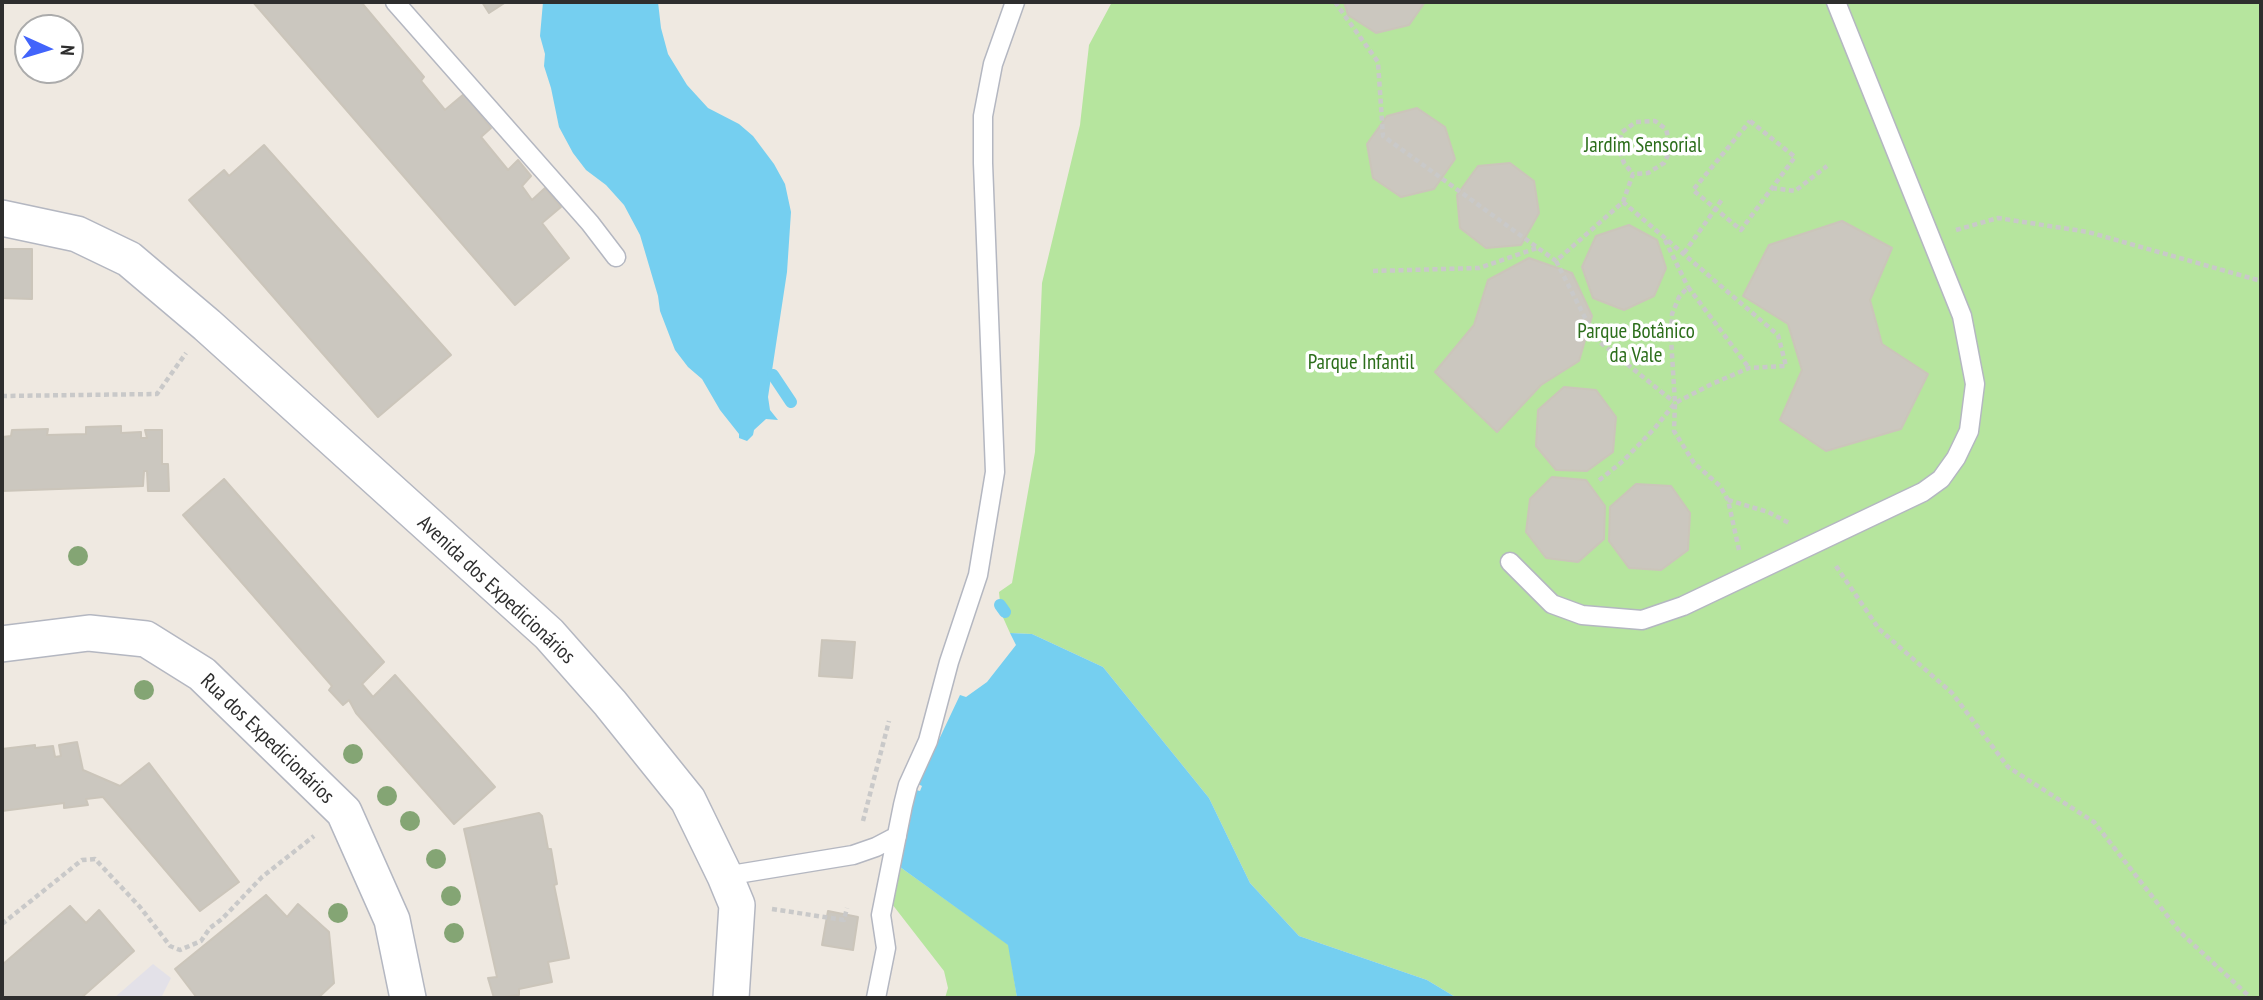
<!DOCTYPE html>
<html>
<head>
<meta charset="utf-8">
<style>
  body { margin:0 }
  #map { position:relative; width:2263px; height:1000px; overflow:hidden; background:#efe9e1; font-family:"PT Sans Narrow",sans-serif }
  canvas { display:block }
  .frame { position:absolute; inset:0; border:4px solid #2e2e2e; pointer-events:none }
  .north { position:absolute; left:14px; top:14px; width:70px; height:70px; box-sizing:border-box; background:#fff; border:2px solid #ababab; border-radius:50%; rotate:94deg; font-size:19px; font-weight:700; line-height:28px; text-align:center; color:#2e2e2e }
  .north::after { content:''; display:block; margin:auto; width:24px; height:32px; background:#4264fb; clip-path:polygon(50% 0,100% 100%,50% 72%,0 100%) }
</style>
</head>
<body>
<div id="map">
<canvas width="2263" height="1000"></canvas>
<div class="frame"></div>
<div class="north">N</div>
</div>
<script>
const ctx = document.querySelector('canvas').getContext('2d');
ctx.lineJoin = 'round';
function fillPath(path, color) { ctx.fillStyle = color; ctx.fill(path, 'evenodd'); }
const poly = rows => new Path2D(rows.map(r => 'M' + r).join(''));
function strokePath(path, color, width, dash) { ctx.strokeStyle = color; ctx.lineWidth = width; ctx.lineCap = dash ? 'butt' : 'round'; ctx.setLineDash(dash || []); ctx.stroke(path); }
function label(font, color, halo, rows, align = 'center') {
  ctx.font = font + ' "PT Sans Narrow",sans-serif'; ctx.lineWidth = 7; ctx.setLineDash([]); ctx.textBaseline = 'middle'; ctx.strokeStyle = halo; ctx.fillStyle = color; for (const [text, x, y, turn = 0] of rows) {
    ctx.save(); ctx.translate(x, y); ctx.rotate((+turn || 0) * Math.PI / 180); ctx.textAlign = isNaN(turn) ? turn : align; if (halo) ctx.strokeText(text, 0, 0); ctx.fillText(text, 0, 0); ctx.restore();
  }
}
const industrial = poly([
  [153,964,171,978,161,998,114,998]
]);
const green = poly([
  [1112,2,2261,2,2261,998,1457,998,1427,980,1299,936,1250,883,1209,798,1103,667,1032,634,1010,633,1001,613,999,592,1012,583,1035,452,1042,283,1080,125,1089,45],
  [900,867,1009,945,1017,998,945,998,948,988,944,971,892,904]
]);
const water = poly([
  [543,2,658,2,661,28,668,54,687,85,708,108,739,124,753,136,774,164,785,184,791,212,787,272,768,397,770,410,778,420,766,419,754,430,753,435,747,441,739,438,739,434,720,410,702,379,688,367,675,350,660,311,658,296,640,235,624,205,606,185,586,170,573,153,559,127,551,88,544,66,545,54,540,36],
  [1010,633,1032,634,1103,667,1209,798,1250,883,1299,936,1427,980,1457,998,1017,998,1008,945,900,867,916,790,920,791,922,786,918,784,943,731,960,695,966,697,987,682,1016,645]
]);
const stream = poly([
  [773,375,791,402],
  [1000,605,1005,612]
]);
const building = poly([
  [253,2,361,2,424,77,421,81,445,110,464,94,491,128,481,137,508,170,518,160,531,176,522,186,532,200,545,188,561,207,542,223,569,258,515,305,253,2],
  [482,2,506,2,489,13,482,2],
  [1344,2,1425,2,1409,25,1376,33,1348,15,1344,2],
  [1417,108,1445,127,1455,159,1434,189,1401,197,1373,178,1367,144,1387,116,1417,108],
  [264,145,451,355,378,417,189,200,224,170,229,176,264,145],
  [1510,163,1534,181,1539,213,1521,245,1486,248,1460,228,1457,195,1478,166,1510,163],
  [1842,221,1892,248,1870,300,1882,344,1928,374,1901,429,1826,451,1780,420,1802,370,1788,324,1743,296,1769,245,1842,221],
  [1629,225,1657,240,1666,268,1654,296,1624,310,1593,298,1582,267,1596,236,1629,225],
  [2,249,32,249,32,299,2,298,2,249],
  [1529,258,1572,273,1592,316,1579,361,1541,385,1497,432,1435,372,1474,325,1488,280,1529,258],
  [1564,387,1596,390,1616,417,1613,452,1587,471,1556,470,1536,446,1538,410,1564,387],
  [121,426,121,433,141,432,141,438,147,438,145,430,162,430,162,464,168,464,169,491,148,491,147,471,144,471,143,486,2,491,2,437,11,436,12,430,48,429,47,435,86,434,86,427,121,426],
  [1552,477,1586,480,1605,506,1604,539,1578,562,1546,558,1526,532,1530,499,1552,477],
  [224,479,384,662,362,684,373,697,395,675,495,787,454,824,356,713,349,700,343,705,329,690,332,686,183,515,224,479],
  [1636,484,1671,486,1690,513,1688,550,1661,570,1629,568,1609,541,1610,507,1636,484],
  [822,640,855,642,852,678,819,676,822,640],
  [77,742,83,770,120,786,149,763,239,882,200,911,103,797,86,799,88,805,64,808,64,803,2,811,2,749,35,745,35,748,53,746,55,757,61,756,59,745,77,742],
  [539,813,542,816,548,849,551,849,557,884,554,885,569,958,548,962,552,982,519,989,519,995,494,998,488,978,497,977,464,829,539,813],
  [266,895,287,917,298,904,329,932,334,983,318,998,197,998,175,969,266,895],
  [70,906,86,923,99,910,134,951,81,998,2,998,2,965,70,906],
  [828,911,858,917,853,950,822,945,828,911]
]);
const path = poly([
  [1335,2,1378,62,1383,136,1556,261,1623,202,1778,335,1786,366,1749,368,1712,384,1675,403,1654,429,1623,461,1597,482],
  [1750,121,1795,157,1741,230,1693,190,1750,121],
  [1772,188,1795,191,1827,166],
  [1623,202,1633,174,1648,173,1664,163,1671,149,1666,129,1655,121,1636,122,1622,132,1618,147,1624,163,1633,174],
  [1956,230,1998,218,2088,232,2261,281],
  [1665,240,1688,287],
  [1684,253,1723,198],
  [1556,261,1596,339,1674,402],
  [1373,271,1479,268,1537,248],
  [2,396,157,394,186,353],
  [1728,500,1768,512,1789,523],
  [1739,550,1728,500,1720,486,1694,463,1674,431,1675,403,1671,338,1672,314,1679,297,1688,287,1749,368],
  [1836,566,1879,629,1952,693,2008,767,2094,822,2180,932,2251,998],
  [863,821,889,721],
  [772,909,844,920,847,908],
  [2,924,82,860,95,859,140,907,170,946,180,950,201,941,210,928,222,919,262,877,314,836]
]);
const lane = poly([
  [395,2,590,223,616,257],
  [1510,562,1552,604,1582,615,1642,620,1683,606,1923,492,1941,479,1956,458,1969,431,1975,384,1962,316,1836,2],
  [725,876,853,855,876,847,897,836],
  [876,998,886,948,881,915,903,805,908,785,928,741,949,662,978,575,995,472,983,163,983,116,993,64,1015,2]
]);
const street = poly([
  [2,218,77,234,129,259,207,325,549,634,610,703,688,800,725,876,737,905,731,998],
  [2,644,89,633,146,639,202,674,344,812,392,920,408,998]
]);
const trees = [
  [78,556],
  [144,690],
  [353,754],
  [387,796],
  [410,821],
  [436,859],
  [451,896],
  [338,913],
  [454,933]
];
const parkNames = [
  ["Jardim Sensorial",1643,146],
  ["Parque Botânico",1636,332],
  ["da Vale",1636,356],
  ["Parque Infantil",1361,363]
];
const streetNames = [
  ["Avenida dos Expedicionários",496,590,43],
  ["Rua dos Expedicionários",267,739,44]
];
fillPath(industrial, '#e3e1e8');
fillPath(green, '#b6e59e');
fillPath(water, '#75cff0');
strokePath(stream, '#75cff0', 12);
fillPath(building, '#cbc7bf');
strokePath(building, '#cbc5ba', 2);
strokePath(lane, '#b4b7c1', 21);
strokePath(street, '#b4b7c1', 38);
strokePath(path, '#c9c9c9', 4.5, [5, 3.5]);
strokePath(lane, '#fff', 18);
strokePath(street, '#fff', 35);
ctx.fillStyle = '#84a574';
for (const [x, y] of trees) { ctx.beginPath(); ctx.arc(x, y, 10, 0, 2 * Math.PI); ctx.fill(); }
label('21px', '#2c6e1b', '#fff', parkNames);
label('21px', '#2e2e2e', '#fff', streetNames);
</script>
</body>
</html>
